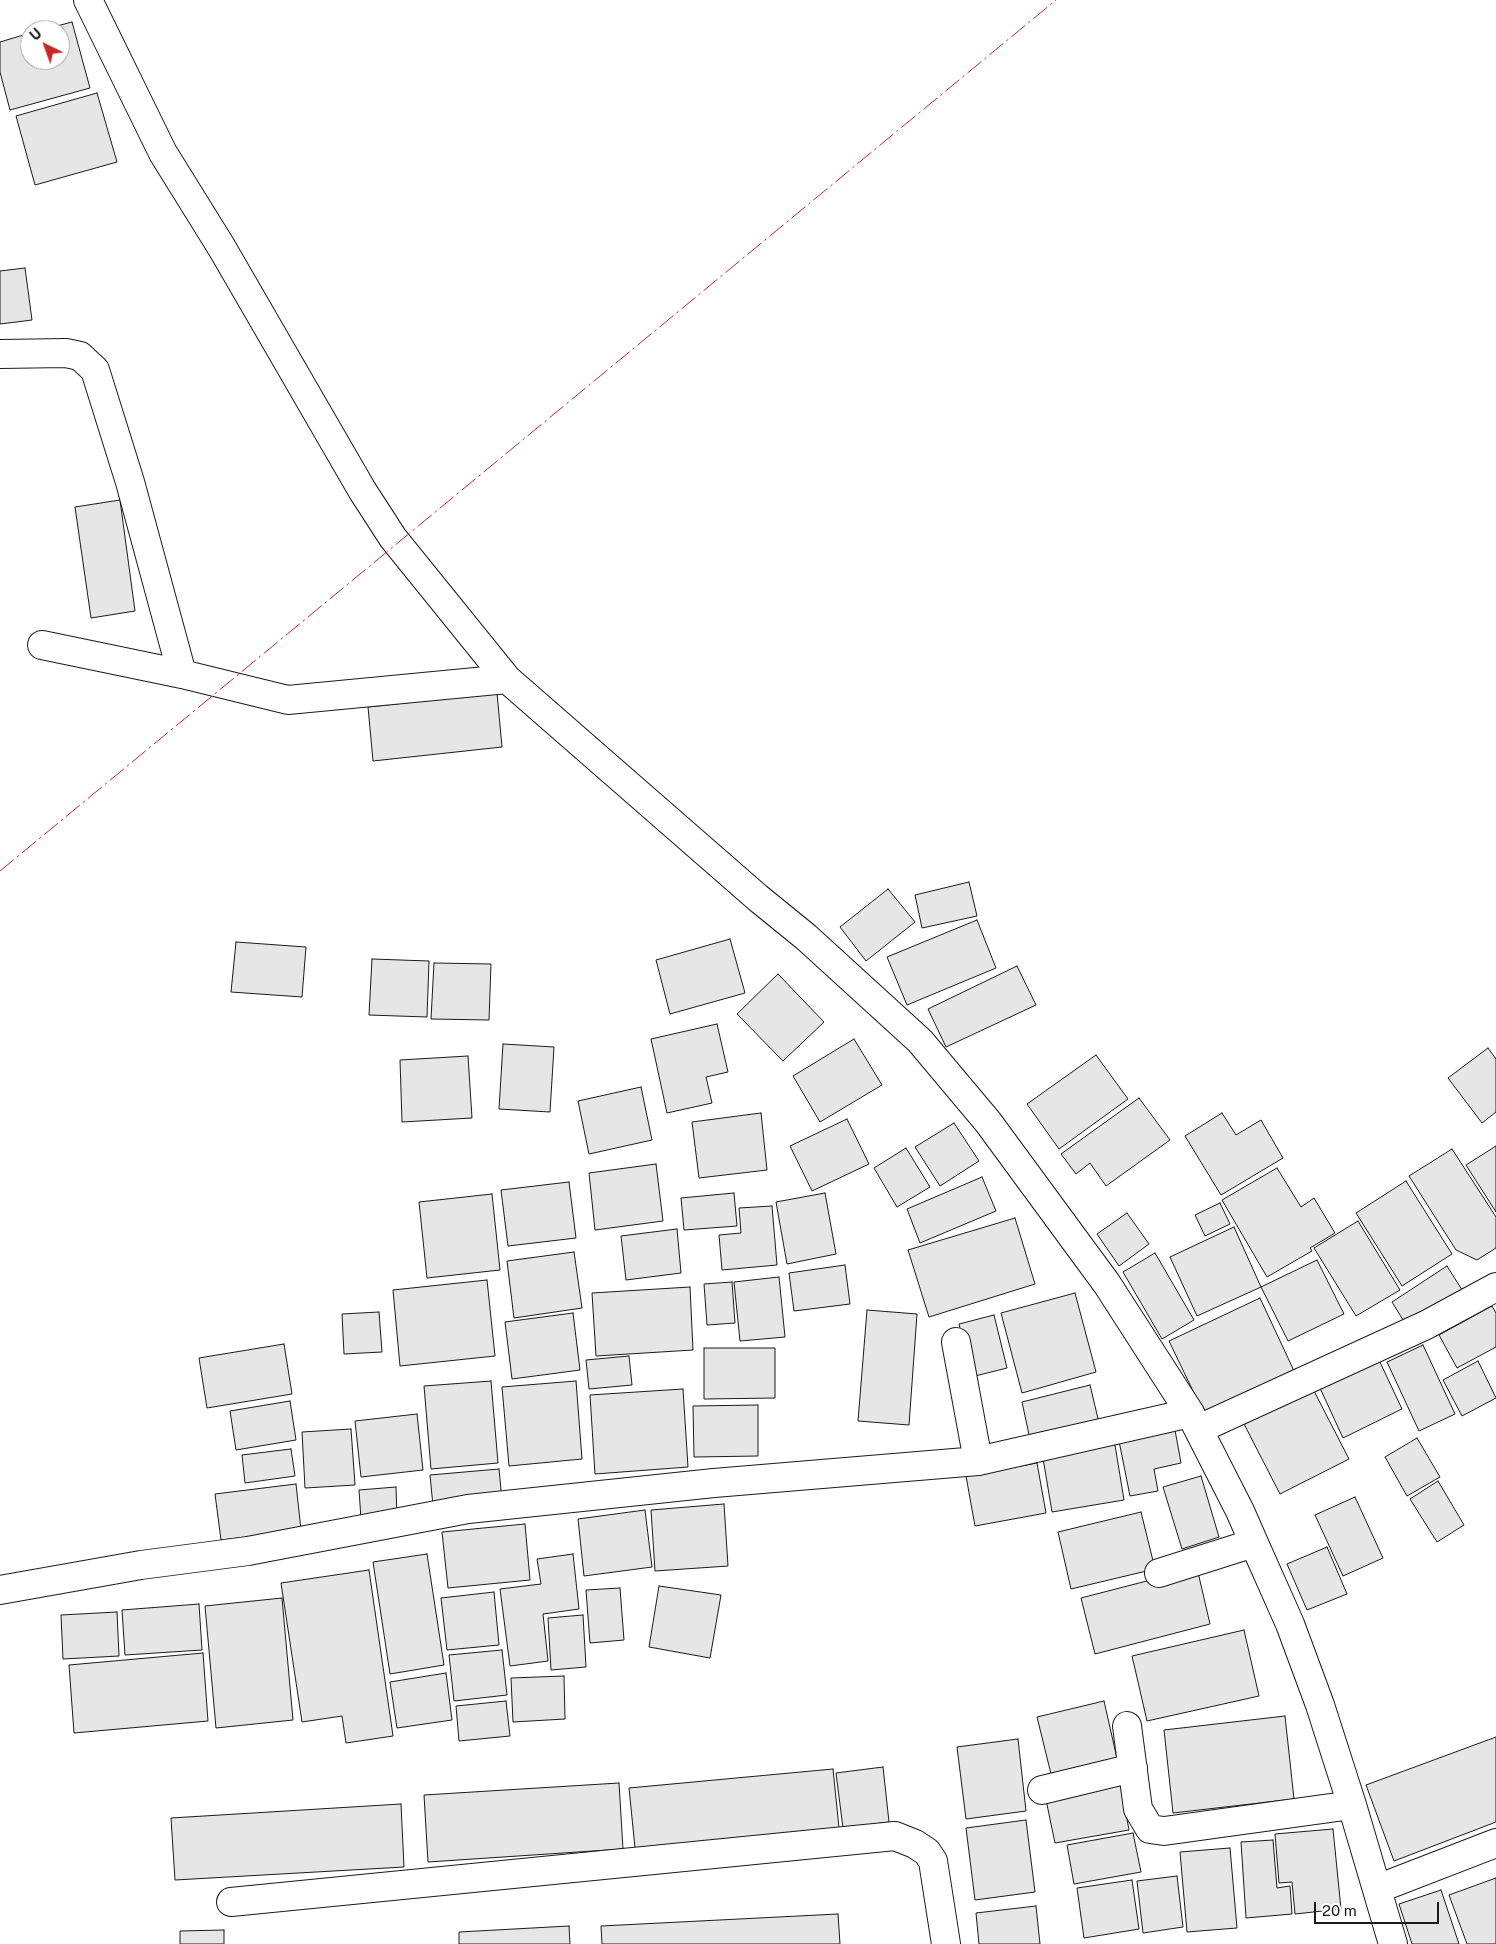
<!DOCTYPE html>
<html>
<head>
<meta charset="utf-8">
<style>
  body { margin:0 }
  #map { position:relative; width:1496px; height:1944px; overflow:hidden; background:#fff; font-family:"Public Sans",sans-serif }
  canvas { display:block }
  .north { position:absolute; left:20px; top:20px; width:50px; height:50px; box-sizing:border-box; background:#fff; border:1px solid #a3a3a3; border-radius:50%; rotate:318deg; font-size:14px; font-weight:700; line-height:20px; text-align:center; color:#1a1a1a }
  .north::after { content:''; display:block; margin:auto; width:18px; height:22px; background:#c62828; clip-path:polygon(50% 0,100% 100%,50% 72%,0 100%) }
  .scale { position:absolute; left:1314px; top:1902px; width:125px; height:22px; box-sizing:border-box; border:2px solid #1a1a1a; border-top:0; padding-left:6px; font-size:15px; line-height:18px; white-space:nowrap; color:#1a1a1a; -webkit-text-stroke:4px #fff; paint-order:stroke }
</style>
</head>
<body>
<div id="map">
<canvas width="1496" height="1944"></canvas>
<div class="north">U</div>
<div class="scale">20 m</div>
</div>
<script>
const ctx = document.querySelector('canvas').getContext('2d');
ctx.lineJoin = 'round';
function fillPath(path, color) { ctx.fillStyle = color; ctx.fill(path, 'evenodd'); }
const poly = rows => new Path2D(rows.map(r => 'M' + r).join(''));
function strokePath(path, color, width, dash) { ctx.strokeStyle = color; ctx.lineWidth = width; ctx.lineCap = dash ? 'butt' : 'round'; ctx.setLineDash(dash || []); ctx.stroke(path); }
const building = poly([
  [72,22,90,88,10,110,0,72,0,42,30,33,30,60,60,60,60,30,42,30,72,22],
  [97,93,117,162,35,185,16,116,97,93],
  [25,268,32,320,0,324,0,271,25,268],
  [120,500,135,611,91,618,75,507,120,500],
  [497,693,502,747,373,761,368,707,497,693],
  [969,882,977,916,922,928,915,895,969,882],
  [888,889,915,922,866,961,840,927,888,889],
  [977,920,996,968,907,1005,887,957,977,920],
  [730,939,745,993,670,1014,656,960,730,939],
  [236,942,306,947,302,997,231,992,236,942],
  [372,959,429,961,427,1017,369,1015,372,959],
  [434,963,491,964,489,1020,431,1019,434,963],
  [1017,966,1036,1005,946,1047,928,1009,1017,966],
  [778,974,824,1022,783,1061,737,1014,778,974],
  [717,1024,728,1072,706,1077,712,1103,667,1113,651,1039,717,1024],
  [854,1039,882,1085,820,1122,793,1076,854,1039],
  [503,1044,554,1047,550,1112,499,1109,503,1044],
  [1488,1048,1496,1059,1496,1112,1482,1123,1448,1078,1488,1048],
  [1096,1055,1128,1099,1059,1149,1027,1104,1096,1055],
  [468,1056,472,1118,402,1122,400,1060,468,1056],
  [641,1087,652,1140,589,1154,578,1101,641,1087],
  [1139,1098,1170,1140,1106,1186,1090,1163,1076,1174,1061,1154,1139,1098],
  [761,1113,767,1170,699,1178,692,1122,761,1113],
  [1222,1113,1236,1135,1261,1120,1283,1158,1221,1195,1185,1136,1222,1113],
  [847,1119,869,1164,812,1191,790,1146,847,1119],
  [954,1123,979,1161,940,1186,915,1147,954,1123],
  [1496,1146,1496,1212,1466,1165,1496,1146],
  [906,1148,930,1187,897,1207,874,1168,906,1148],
  [1452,1149,1496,1217,1496,1248,1477,1260,1456,1250,1409,1176,1452,1149],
  [656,1164,663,1221,595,1230,589,1173,656,1164],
  [1277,1168,1301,1207,1314,1198,1335,1233,1310,1248,1312,1251,1267,1277,1222,1200,1277,1168],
  [982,1177,996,1211,920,1243,907,1209,982,1177],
  [1406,1181,1452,1254,1402,1286,1356,1213,1406,1181],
  [569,1182,576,1238,508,1246,501,1190,569,1182],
  [734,1193,737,1226,684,1230,681,1198,734,1193],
  [825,1193,836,1254,787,1264,776,1202,825,1193],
  [492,1194,500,1270,427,1278,419,1202,492,1194],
  [1220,1203,1230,1224,1205,1236,1195,1215,1220,1203],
  [772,1206,777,1265,722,1270,719,1235,741,1233,739,1208,772,1206],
  [1127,1213,1149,1244,1119,1266,1097,1234,1127,1213],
  [1015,1218,1035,1284,929,1317,908,1250,1015,1218],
  [1358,1221,1400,1290,1356,1316,1314,1248,1358,1221],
  [1234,1227,1261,1287,1197,1316,1170,1257,1234,1227],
  [677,1229,681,1273,626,1280,621,1236,677,1229],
  [574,1252,582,1308,514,1318,507,1261,574,1252],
  [1155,1253,1194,1320,1162,1339,1123,1272,1155,1253],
  [1317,1260,1344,1314,1288,1341,1261,1287,1317,1260],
  [845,1265,850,1304,794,1311,789,1273,845,1265],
  [1447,1266,1464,1293,1408,1328,1392,1302,1447,1266],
  [779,1277,785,1337,740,1341,734,1282,779,1277],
  [487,1280,495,1356,400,1366,393,1290,487,1280],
  [732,1282,735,1323,707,1325,704,1284,732,1282],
  [690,1287,693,1350,596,1356,592,1293,690,1287],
  [1075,1293,1096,1372,1022,1393,1001,1313,1075,1293],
  [1260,1298,1295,1373,1205,1416,1169,1341,1260,1298],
  [1492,1306,1496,1313,1496,1347,1457,1368,1439,1335,1492,1306],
  [867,1310,917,1314,909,1425,858,1421,867,1310],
  [379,1312,382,1352,344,1354,342,1314,379,1312],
  [573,1313,580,1370,512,1379,505,1322,573,1313],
  [994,1315,1007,1368,971,1377,959,1324,994,1315],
  [284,1344,292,1394,207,1408,199,1358,284,1344],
  [1423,1345,1455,1414,1419,1431,1387,1362,1423,1345],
  [704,1348,775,1348,775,1398,704,1399,704,1348],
  [629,1356,632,1385,589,1389,586,1360,629,1356],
  [1379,1360,1402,1409,1343,1438,1320,1388,1379,1360],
  [1478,1361,1496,1398,1462,1416,1443,1380,1478,1361],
  [491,1381,498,1463,431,1469,424,1386,491,1381],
  [576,1381,582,1459,509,1466,502,1387,576,1381],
  [1090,1385,1100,1427,1031,1444,1022,1402,1090,1385],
  [683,1389,688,1467,595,1474,590,1395,683,1389],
  [1313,1389,1349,1459,1280,1494,1244,1424,1313,1389],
  [290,1401,296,1440,236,1450,230,1411,290,1401],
  [758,1405,758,1456,694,1457,693,1406,758,1405],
  [417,1414,423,1470,361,1477,355,1421,417,1414],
  [351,1429,355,1485,305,1488,302,1432,351,1429],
  [1175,1430,1181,1463,1154,1469,1158,1491,1130,1496,1119,1441,1175,1430],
  [1417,1438,1440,1477,1407,1496,1385,1457,1417,1438],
  [1114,1439,1124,1500,1052,1512,1042,1452,1114,1439],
  [291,1449,295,1476,245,1483,242,1455,291,1449],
  [1037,1463,1046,1513,975,1526,966,1476,1037,1463],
  [499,1469,502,1500,433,1506,430,1475,499,1469],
  [1201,1476,1219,1537,1182,1549,1163,1487,1201,1476],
  [1438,1481,1464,1525,1437,1542,1410,1499,1438,1481],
  [296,1484,301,1530,221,1540,215,1494,296,1484],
  [396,1487,397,1516,361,1519,359,1490,396,1487],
  [1355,1497,1383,1558,1343,1576,1315,1515,1355,1497],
  [724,1504,728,1566,655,1571,651,1510,724,1504],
  [645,1510,652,1567,584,1576,578,1519,645,1510],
  [1141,1512,1155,1569,1071,1589,1058,1532,1141,1512],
  [525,1524,530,1580,448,1588,442,1532,525,1524],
  [1327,1547,1347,1594,1307,1610,1287,1564,1327,1547],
  [427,1554,444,1665,390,1674,373,1562,427,1554],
  [573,1554,579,1609,543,1614,548,1661,510,1666,500,1589,541,1584,537,1559,573,1554],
  [1197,1568,1210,1624,1095,1654,1081,1598,1197,1568],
  [369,1570,393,1736,346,1743,342,1716,302,1722,281,1583,369,1570],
  [659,1586,721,1595,710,1658,649,1647,659,1586],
  [620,1588,624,1640,590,1643,586,1590,620,1588],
  [494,1592,499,1645,447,1650,441,1598,494,1592],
  [282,1598,293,1720,216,1728,205,1606,282,1598],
  [199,1604,202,1650,125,1655,122,1610,199,1604],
  [117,1612,119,1656,63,1659,61,1615,117,1612],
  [583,1615,586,1667,551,1670,548,1618,583,1615],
  [1244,1630,1259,1696,1147,1721,1132,1656,1244,1630],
  [502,1650,507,1695,454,1701,449,1655,502,1650],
  [203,1653,208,1721,74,1733,69,1665,203,1653],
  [446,1673,452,1720,397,1728,390,1682,446,1673],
  [564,1676,565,1719,513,1722,511,1678,564,1676],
  [506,1701,510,1736,459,1741,456,1706,506,1701],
  [1104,1701,1118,1763,1052,1778,1037,1717,1104,1701],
  [1285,1716,1294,1799,1173,1813,1164,1730,1285,1716],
  [1496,1737,1496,1822,1394,1861,1366,1785,1496,1737],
  [1018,1739,1026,1811,966,1819,957,1747,1018,1739],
  [883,1767,889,1822,843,1828,836,1773,883,1767],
  [833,1769,839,1828,635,1848,629,1788,833,1769],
  [1120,1781,1129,1830,1055,1843,1045,1795,1120,1781],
  [619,1783,623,1849,428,1862,424,1795,619,1783],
  [401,1804,404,1867,175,1880,171,1818,401,1804],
  [1026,1820,1035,1892,975,1900,966,1828,1026,1820],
  [1333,1829,1341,1909,1295,1914,1292,1882,1279,1883,1275,1834,1333,1829],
  [1133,1833,1141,1872,1074,1884,1067,1845,1133,1833],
  [1273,1840,1277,1888,1290,1886,1292,1914,1246,1918,1241,1842,1273,1840],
  [1230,1848,1237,1928,1187,1932,1180,1852,1230,1848],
  [1177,1876,1183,1927,1143,1933,1137,1881,1177,1876],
  [1496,1878,1496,1944,1467,1944,1449,1895,1496,1878],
  [1132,1880,1139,1929,1084,1938,1077,1888,1132,1880],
  [1441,1890,1459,1944,1412,1944,1399,1904,1441,1890],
  [1036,1906,1040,1944,979,1944,976,1913,1036,1906],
  [838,1914,840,1944,602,1944,601,1926,838,1914],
  [569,1926,570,1944,459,1944,459,1932,569,1926],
  [224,1930,224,1944,180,1944,180,1931,224,1930]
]);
const minor = poly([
  [88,0,163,153,222,248,362,490,393,538,507,679,758,898,806,937,920,1041,988,1122,1107,1284,1190,1413,1240,1511,1254,1543,1290,1624,1320,1705,1352,1805,1393,1944],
  [0,354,66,353,80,356,95,370,130,482,182,674,288,700,507,679],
  [42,645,182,674],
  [956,1342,978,1461],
  [1199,1429,1426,1325,1496,1287],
  [1159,1573,1254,1543],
  [0,1590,141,1565,248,1551,468,1509,714,1483,978,1461,1190,1413],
  [1127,1726,1138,1809,1150,1829,1164,1831,1352,1805],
  [1042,1790,1133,1768],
  [1377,1889,1496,1843],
  [231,1902,895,1836,915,1844,927,1852,933,1861,946,1944]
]);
const power = poly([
  [0,871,1056,0]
]);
fillPath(building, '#e6e6e6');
strokePath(building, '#1a1a1a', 1);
strokePath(minor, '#1a1a1a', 30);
strokePath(minor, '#fff', 28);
strokePath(power, '#c62828', 1, [18, 4, 2.5, 4]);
</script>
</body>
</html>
